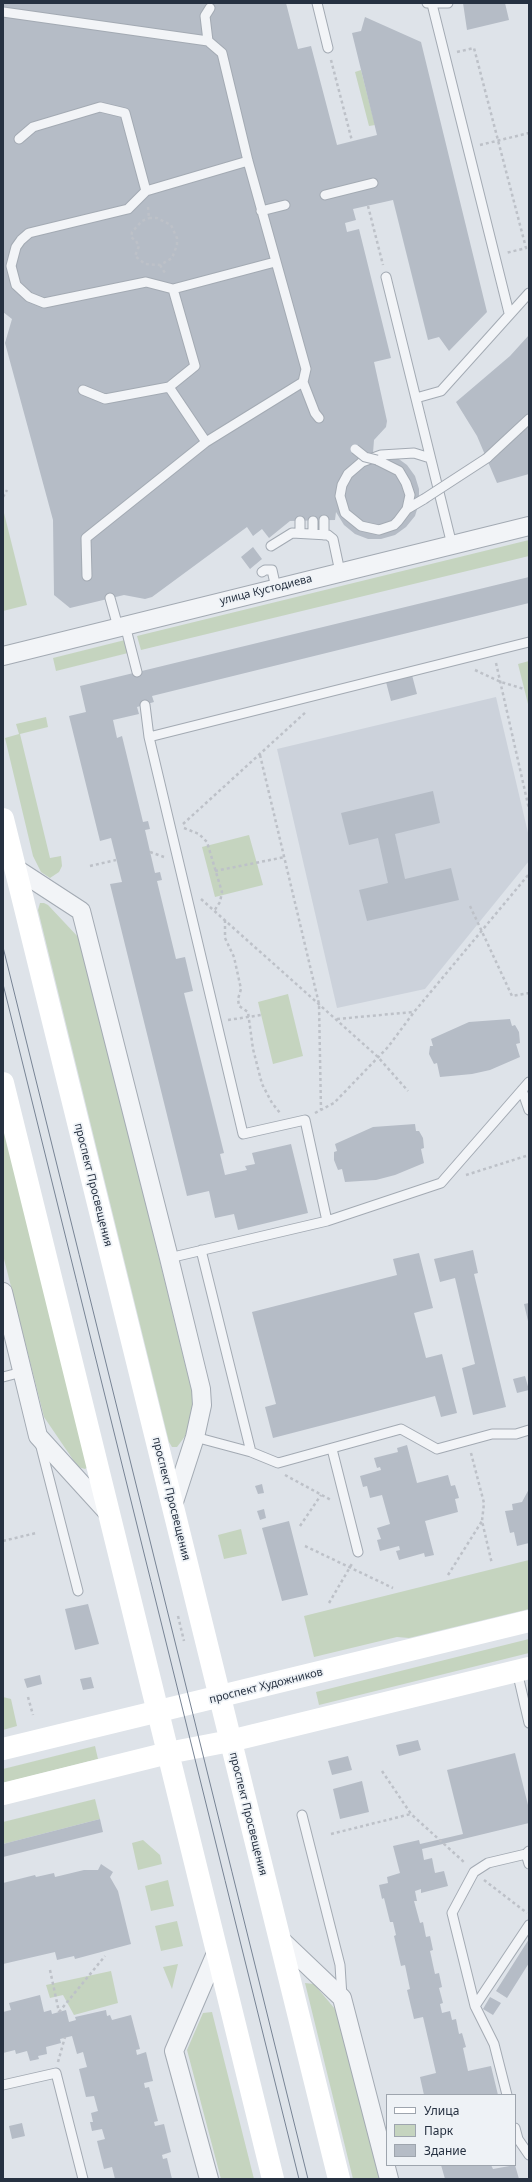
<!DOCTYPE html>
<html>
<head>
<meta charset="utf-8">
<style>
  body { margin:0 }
  #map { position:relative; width:532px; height:2182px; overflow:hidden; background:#dee3e9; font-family:"Noto Sans",sans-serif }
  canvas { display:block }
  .frame { position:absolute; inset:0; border:4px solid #263141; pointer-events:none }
  .legend { position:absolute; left:386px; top:2094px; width:130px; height:72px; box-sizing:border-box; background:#eef2f6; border:1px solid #9ea5ae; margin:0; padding:5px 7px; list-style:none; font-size:12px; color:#263141 }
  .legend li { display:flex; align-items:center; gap:8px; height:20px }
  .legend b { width:20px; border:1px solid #9ea5ae }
</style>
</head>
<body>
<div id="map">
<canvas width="532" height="2182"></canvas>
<div class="frame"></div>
<ul class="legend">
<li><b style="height:5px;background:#fff"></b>Улица</li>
<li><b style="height:11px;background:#c5d4bf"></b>Парк</li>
<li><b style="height:11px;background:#b5bcc6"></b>Здание</li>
</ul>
</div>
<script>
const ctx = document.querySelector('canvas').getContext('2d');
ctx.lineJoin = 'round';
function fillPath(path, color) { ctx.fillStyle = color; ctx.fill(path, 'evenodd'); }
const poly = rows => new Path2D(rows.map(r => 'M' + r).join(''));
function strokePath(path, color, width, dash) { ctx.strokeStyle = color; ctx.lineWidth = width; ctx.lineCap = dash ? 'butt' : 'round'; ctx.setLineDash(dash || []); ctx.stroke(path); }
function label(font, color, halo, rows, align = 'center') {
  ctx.font = font + ' "Noto Sans",sans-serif'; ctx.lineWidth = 3.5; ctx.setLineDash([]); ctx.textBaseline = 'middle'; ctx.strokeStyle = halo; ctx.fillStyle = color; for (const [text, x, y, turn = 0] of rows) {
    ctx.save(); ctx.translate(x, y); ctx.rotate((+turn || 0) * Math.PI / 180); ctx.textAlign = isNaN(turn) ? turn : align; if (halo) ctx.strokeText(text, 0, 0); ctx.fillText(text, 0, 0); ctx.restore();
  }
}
const built = poly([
  [496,697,529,837,529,861,425,989,337,1008,277,749]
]);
const green = poly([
  [361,70,375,125,369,126,355,72],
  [3,509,27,605,3,611],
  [529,540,529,556,141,650,137,636],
  [125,640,128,653,56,671,53,658],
  [529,661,529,708,518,664],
  [46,717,48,727,20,734,50,858,61,856,62,866,59,872,50,878,41,872,33,856,5,738,19,734,16,724],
  [249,835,263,885,215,897,202,847],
  [40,903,44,903,48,905,80,939,82,945,192,1392,192,1409,186,1435,177,1447,172,1447,169,1442,38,910],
  [288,994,303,1056,273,1064,258,1002],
  [3,1118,88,1467,85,1469,78,1467,44,1417,3,1255],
  [241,1529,247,1554,224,1559,218,1535],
  [529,1560,529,1609,409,1638,397,1637,314,1657,304,1616],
  [529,1639,529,1653,319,1705,316,1692],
  [3,1697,11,1699,17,1726,3,1730],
  [95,1746,98,1759,3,1783,3,1769],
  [95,1799,100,1819,3,1844,3,1822],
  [143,1840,160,1855,162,1864,138,1870,132,1843],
  [168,1880,174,1906,151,1911,145,1886],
  [177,1921,183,1946,161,1951,155,1926],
  [178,1964,172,1989,163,1967],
  [111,1971,118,2003,74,2015,63,1995,50,1998,46,1985],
  [305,1983,314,1984,340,2015,382,2179,353,2179],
  [212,2012,254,2179,221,2179,187,2050,203,2013]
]);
const building = poly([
  [3,3,286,3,298,49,311,46,337,145,377,135,352,33,361,31,365,17,421,42,487,312,449,351,439,337,428,340,393,200,353,209,356,220,345,223,347,232,359,229,391,358,374,362,387,421,386,427,374,440,373,453,381,453,396,457,407,465,415,476,419,489,419,503,415,516,406,527,395,535,381,539,368,539,355,534,344,525,336,512,335,520,290,521,269,538,262,529,253,536,247,527,152,597,145,599,124,595,70,608,54,595,53,520,5,343,12,319,3,312],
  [463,3,505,3,509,20,467,30],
  [529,335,529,474,497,483,477,436,456,402,510,356],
  [253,547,262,559,250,569,241,557],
  [529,577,529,603,152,696,154,702,137,707,139,714,113,720,117,738,122,736,143,822,148,821,150,829,145,830,155,873,160,872,162,880,157,881,176,959,185,957,193,991,184,993,224,1153,220,1154,225,1175,247,1170,245,1166,255,1164,252,1153,291,1144,308,1213,238,1230,234,1214,215,1218,209,1191,187,1196,110,884,122,882,111,838,100,841,69,716,86,712,80,686],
  [412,675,417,694,391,701,386,682],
  [433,791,440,823,395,834,405,879,451,868,459,900,367,921,359,890,388,883,378,838,349,845,341,813],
  [510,1019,512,1026,515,1025,519,1032,520,1043,516,1044,520,1057,490,1070,472,1074,440,1077,437,1063,434,1064,429,1054,430,1046,433,1046,431,1039,469,1022],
  [415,1124,416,1131,419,1131,423,1138,424,1148,421,1149,424,1163,395,1175,376,1180,345,1182,342,1169,338,1170,334,1160,334,1152,337,1151,335,1144,373,1127],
  [473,1250,478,1273,474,1274,506,1407,473,1415,462,1368,475,1364,455,1278,440,1282,434,1259],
  [419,1253,433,1308,414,1313,426,1358,442,1354,457,1413,441,1417,435,1396,273,1438,265,1407,276,1404,252,1312,397,1275,393,1259],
  [529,1303,529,1321,528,1321,524,1304],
  [525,1376,529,1390,517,1393,513,1379],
  [407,1445,417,1483,448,1475,451,1486,455,1485,459,1498,455,1499,458,1512,425,1521,434,1555,425,1557,424,1553,399,1560,396,1551,400,1550,399,1546,380,1551,377,1540,381,1539,377,1528,390,1524,382,1495,370,1498,367,1486,363,1487,360,1476,381,1470,380,1467,377,1468,374,1458,398,1452,397,1448],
  [262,1484,264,1493,258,1494,255,1486],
  [529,1489,529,1543,517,1546,514,1532,510,1533,505,1511,513,1510,512,1504,522,1502],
  [264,1509,266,1518,260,1520,257,1511],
  [289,1521,308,1595,282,1601,262,1528],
  [88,1604,99,1644,75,1650,65,1609],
  [40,1675,42,1684,27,1688,24,1679],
  [91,1677,94,1688,83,1690,80,1679],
  [418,1740,421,1750,399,1756,396,1745],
  [515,1753,529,1809,529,1823,422,1849,424,1860,432,1858,435,1873,444,1871,448,1886,421,1893,421,1889,415,1891,417,1901,414,1901,420,1923,423,1922,426,1937,430,1936,433,1950,430,1951,435,1974,439,1973,442,1987,439,1988,443,2003,440,2004,442,2013,450,2011,452,2020,456,2019,459,2034,462,2033,466,2047,463,2048,468,2071,491,2066,498,2095,424,2095,420,2077,436,2073,423,2017,414,2019,407,1990,410,1989,405,1965,401,1966,394,1936,396,1935,393,1922,390,1922,384,1898,382,1899,379,1885,388,1883,387,1877,400,1873,393,1846,419,1840,420,1844,463,1834,447,1770],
  [348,1756,352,1770,332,1775,328,1761],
  [362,1781,369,1812,340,1819,333,1789],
  [100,1819,103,1832,3,1857,3,1844],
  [101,1864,113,1872,110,1877,118,1891,131,1944,75,1959,74,1956,57,1960,55,1952,3,1964,3,1883,35,1875,36,1877,54,1873,55,1877,84,1870,98,1870],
  [529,1939,529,1963,507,1998,496,1991],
  [40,1995,44,2012,51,2010,52,2014,66,2010,69,2022,76,2020,75,2017,106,2010,107,2016,110,2015,112,2020,131,2015,140,2049,136,2050,137,2055,146,2052,153,2081,144,2083,145,2088,149,2087,158,2121,154,2122,155,2126,164,2124,171,2152,162,2155,163,2159,167,2158,172,2179,115,2179,112,2167,104,2169,97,2141,105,2139,102,2129,92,2131,90,2122,93,2122,91,2113,98,2111,94,2096,86,2097,79,2069,87,2067,83,2052,77,2054,72,2036,60,2039,61,2043,46,2047,47,2054,38,2056,39,2059,30,2061,27,2051,16,2054,15,2050,3,2053,3,2012,11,2010,9,2003],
  [490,1997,501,2003,493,2015,483,2009],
  [22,2123,25,2136,12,2139,9,2126],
  [441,2165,491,2165,493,2169,515,2165,519,2179,445,2179]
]);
const path = poly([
  [457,52,474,48,526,248,506,253],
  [331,60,352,141],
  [480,145,529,133],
  [368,206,383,265],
  [148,207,149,218],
  [149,218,157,218,171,225,177,238,177,245,172,258,160,265,145,264,135,256,139,246,136,241,131,237,132,232,142,221,149,218],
  [160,265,165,273],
  [3,497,7,490],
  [496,663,529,809],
  [475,670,501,682,524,689],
  [260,755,319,1004,321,1110],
  [183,824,307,711],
  [184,828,199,834,207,842,222,892,220,902,214,911],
  [150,852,164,857],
  [90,866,116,860],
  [215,871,285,857],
  [201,899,378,1057,408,1091],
  [470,906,512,996,529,993],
  [225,920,225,938,234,957,241,989,238,999,239,1006,248,1012,253,1049,262,1084,272,1103,280,1113],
  [337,1019,413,1012],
  [228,1020,261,1015],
  [315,1113,334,1103,388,1047,414,1012,529,874],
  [466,1175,529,1155],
  [471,1453,484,1503,482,1521,492,1564],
  [285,1475,331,1500],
  [300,1526,321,1495],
  [3,1541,36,1533],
  [305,1546,393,1588],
  [448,1575,482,1521],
  [329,1603,353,1562],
  [178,1616,184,1641],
  [28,1697,33,1715],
  [382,1771,411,1814,465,1863],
  [331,1834,411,1814],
  [484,1880,527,1913],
  [50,1970,59,2012],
  [59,2012,105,1956],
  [58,2062,65,2037]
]);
const lane = poly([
  [317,3,328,48],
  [427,3,448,3],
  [432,4,509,313],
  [210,8,205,16,208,41,222,53,248,161,306,369,303,382,315,413,319,418],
  [3,12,208,41],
  [19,139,33,127,100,107,125,113,146,191,128,209,29,233,21,240,16,247,11,266,16,285,29,297,44,303,146,282,173,289],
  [146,191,248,161],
  [325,195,373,183],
  [261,211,285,205],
  [386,277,452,545],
  [169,387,195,366,173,289,275,262],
  [83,390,105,399,169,387,206,442],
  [416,398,441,391,529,293],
  [487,458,529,419],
  [377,460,399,471,406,483,410,495,407,509,398,521,394,525,379,530,361,526,345,513,340,496,342,485,348,474,362,462,381,455,414,453,430,458],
  [407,509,424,499],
  [324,520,324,535],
  [300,533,300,521],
  [313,534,313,521],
  [271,546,292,533,328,535,333,539,340,572],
  [262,572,265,570,272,570,276,588],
  [87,576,86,538,206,442,303,382],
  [110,598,118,627],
  [125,625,137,672],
  [145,705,149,737],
  [522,1090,529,1110],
  [327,1221,305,1120,243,1134,149,737,529,642],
  [201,1250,251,1452],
  [169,1258,327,1221,441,1183,529,1082],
  [3,1377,22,1372],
  [195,1437,251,1452,278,1463,401,1429,437,1449,492,1434,516,1434,529,1430],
  [40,1443,78,1591],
  [332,1449,358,1552],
  [517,1671,529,1723],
  [302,1815,340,1965,342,1997],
  [526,1854,529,1864],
  [475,2006,529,1925],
  [3,2085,56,2073,83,2179],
  [507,2095,494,2044,475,2006,452,1913,474,1872,488,1863,526,1854,529,1851],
  [515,2128,518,2139,529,2155]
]);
const street = poly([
  [3,656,529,526],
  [15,868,81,911,169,1258,201,1389,202,1405,195,1437,173,1505],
  [3,1292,38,1436,109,1514],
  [279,1938,342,1998,389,2179],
  [209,2179,174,2051,217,1951]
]);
const secondary = poly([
  [3,819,339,2179],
  [3,1083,273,2179],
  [3,1749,529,1621],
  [3,1794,168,1753,230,1741,529,1668]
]);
const tram = poly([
  [3,947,308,2179],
  [3,984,299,2179]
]);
const laneBridge = poly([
  [355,449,365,457,377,460],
  [424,499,487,458]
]);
const streetNames = [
  ["улица Кустодиева",266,590,-14],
  ["проспект Просвещения",93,1185,76],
  ["проспект Просвещения",171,1499,76],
  ["проспект Художников",266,1686,-14],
  ["проспект Просвещения",248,1814,76]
];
fillPath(built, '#ccd2db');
fillPath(green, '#c5d4bf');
fillPath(building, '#b5bcc6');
strokePath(lane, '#a3aab3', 11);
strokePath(street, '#a3aab3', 20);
strokePath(path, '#bdc1c8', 2.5, [3, 3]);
strokePath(lane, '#f2f4f7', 9);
strokePath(street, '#f2f4f7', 18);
strokePath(secondary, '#fff', 22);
strokePath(tram, '#778394', 1);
strokePath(laneBridge, '#a3aab3', 11, []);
strokePath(laneBridge, '#f2f4f7', 9);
label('11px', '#263141', '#eef2f6', streetNames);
</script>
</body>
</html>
